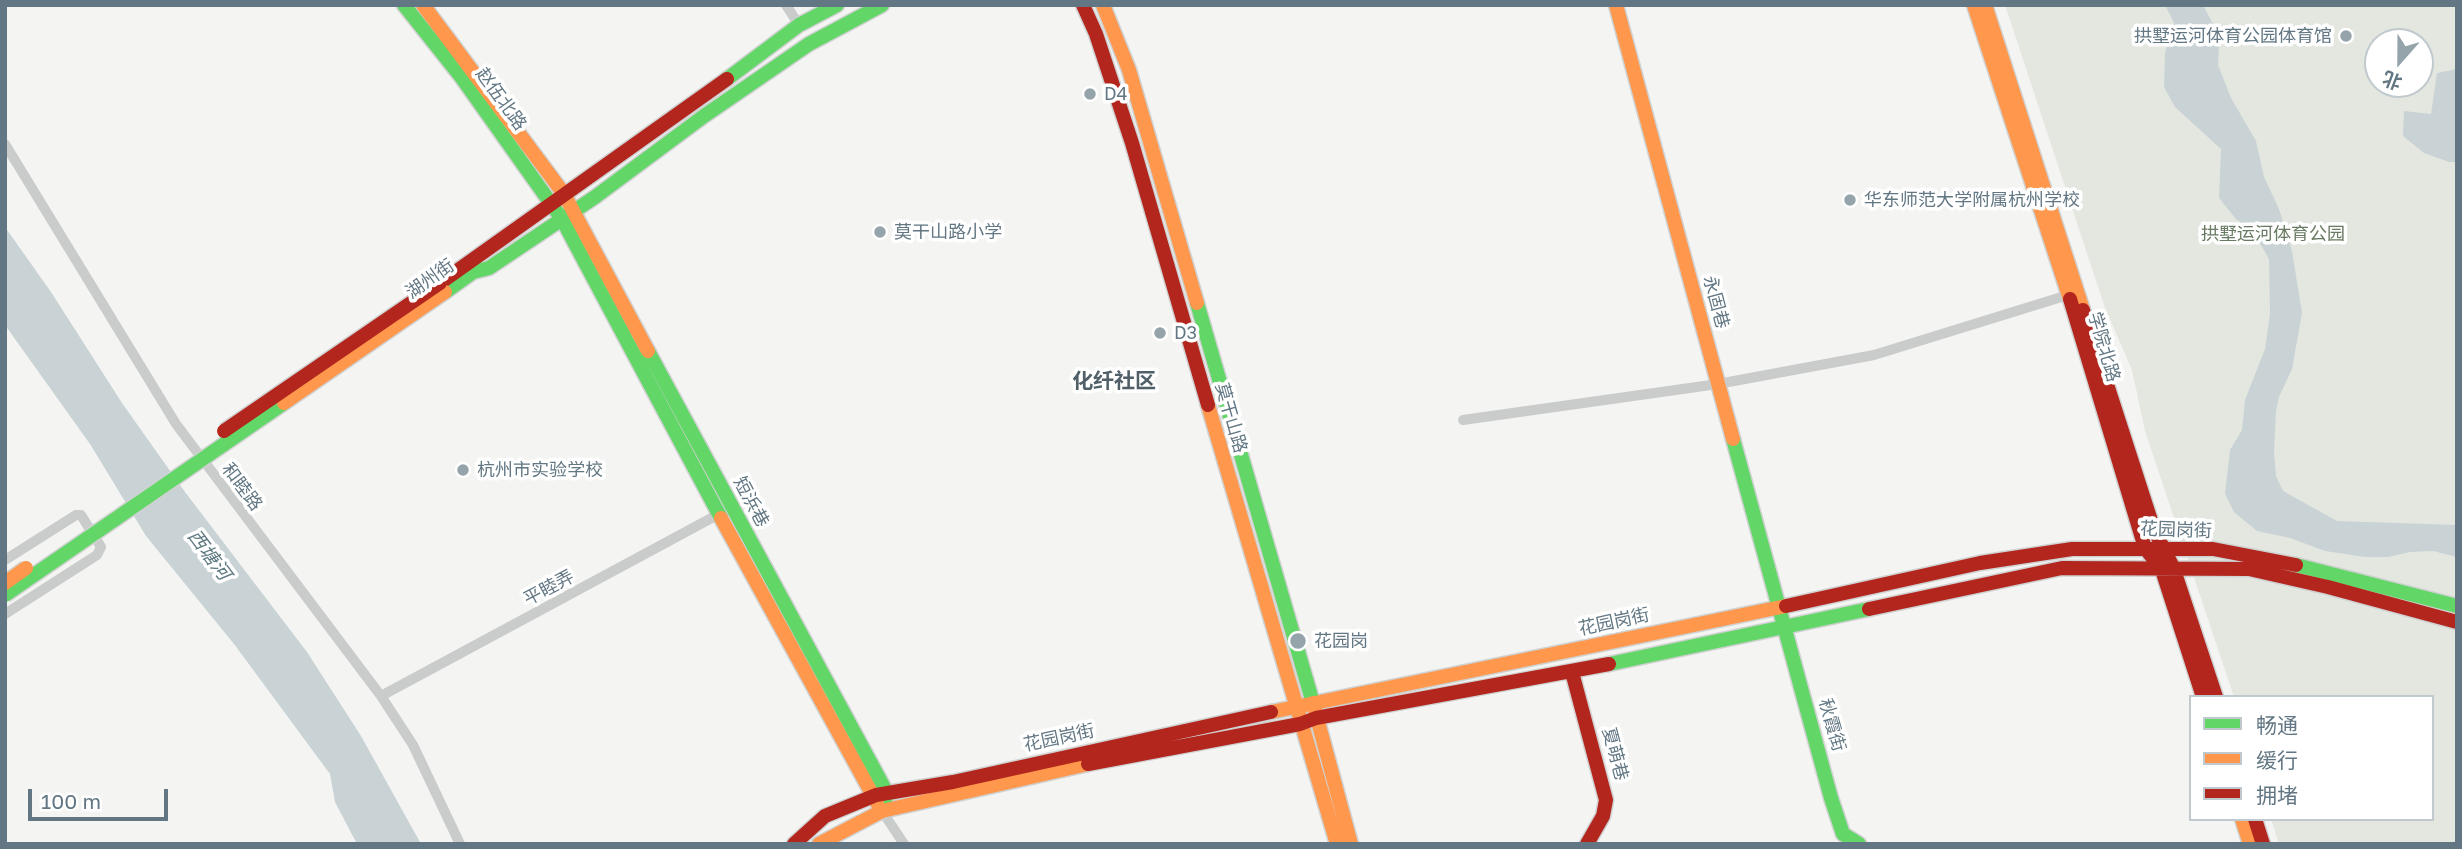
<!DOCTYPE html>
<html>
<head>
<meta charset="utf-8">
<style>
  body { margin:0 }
  #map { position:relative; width:2462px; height:849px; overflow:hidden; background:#f4f4f2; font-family:"Golos Text","Noto Sans SC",sans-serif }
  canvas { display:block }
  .frame { position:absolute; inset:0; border:7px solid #627783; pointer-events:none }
  .legend { position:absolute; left:2189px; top:695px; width:245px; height:126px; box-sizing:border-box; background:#fff; border:2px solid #c0c9cd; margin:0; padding:9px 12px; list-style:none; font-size:21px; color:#627783 }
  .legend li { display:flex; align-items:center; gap:14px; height:35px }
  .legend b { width:35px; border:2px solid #c0c9cd }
  .north { position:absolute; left:2364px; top:28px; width:70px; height:70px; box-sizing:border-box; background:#fff; border:2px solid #c0c9cd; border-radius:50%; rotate:201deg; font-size:19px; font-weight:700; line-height:28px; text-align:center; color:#627783 }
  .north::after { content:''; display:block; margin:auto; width:24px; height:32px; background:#95a3aa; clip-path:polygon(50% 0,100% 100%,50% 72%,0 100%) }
  .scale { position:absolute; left:28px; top:789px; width:140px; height:32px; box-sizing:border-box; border:4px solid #627783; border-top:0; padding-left:9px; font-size:21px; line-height:24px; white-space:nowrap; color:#627783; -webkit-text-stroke:5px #fff; paint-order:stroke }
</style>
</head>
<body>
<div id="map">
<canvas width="2462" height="849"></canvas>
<div class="frame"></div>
<ul class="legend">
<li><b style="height:9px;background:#63d668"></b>畅通</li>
<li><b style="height:9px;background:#ff974d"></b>缓行</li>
<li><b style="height:9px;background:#b3261e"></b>拥堵</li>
</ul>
<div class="north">北</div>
<div class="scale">100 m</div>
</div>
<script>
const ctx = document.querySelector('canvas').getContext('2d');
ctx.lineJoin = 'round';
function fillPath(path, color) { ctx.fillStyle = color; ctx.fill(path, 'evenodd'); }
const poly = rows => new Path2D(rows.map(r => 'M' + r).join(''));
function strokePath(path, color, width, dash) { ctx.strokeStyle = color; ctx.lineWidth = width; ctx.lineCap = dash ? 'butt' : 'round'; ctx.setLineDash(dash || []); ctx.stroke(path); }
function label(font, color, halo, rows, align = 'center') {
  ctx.font = font + ' "Golos Text","Noto Sans SC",sans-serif'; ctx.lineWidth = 7; ctx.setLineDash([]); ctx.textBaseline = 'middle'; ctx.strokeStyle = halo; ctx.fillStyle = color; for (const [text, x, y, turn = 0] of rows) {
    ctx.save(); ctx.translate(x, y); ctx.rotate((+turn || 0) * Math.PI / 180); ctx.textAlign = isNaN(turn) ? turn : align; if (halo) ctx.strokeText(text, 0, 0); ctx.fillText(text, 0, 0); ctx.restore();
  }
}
const green = poly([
  [2005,5,2457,5,2457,844,2279,844,2271,819,2432,819,2432,697,2234,697,2145,431,2132,370,2105,308],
  [2378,42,2420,42,2420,84,2378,84]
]);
const water = poly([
  [2165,5,2203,5,2213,24,2219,47,2218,65,2231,98,2256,141,2264,177,2279,209,2292,251,2302,313,2292,369,2279,397,2276,411,2274,453,2276,476,2283,491,2337,521,2457,525,2457,557,2433,551,2410,552,2388,557,2365,557,2325,551,2290,538,2257,531,2234,512,2225,494,2230,450,2242,430,2245,400,2265,349,2270,314,2269,259,2253,231,2236,219,2219,198,2221,149,2175,107,2164,87,2165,53,2174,23],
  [2457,69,2457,162,2449,162,2424,153,2403,136,2404,111,2431,114,2437,73],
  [5,227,51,292,122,403,185,492,307,652,361,736,421,844,357,844,335,802,330,774,234,644,146,536,90,444,5,325]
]);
const street = poly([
  [786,5,799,25],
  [5,144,176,424,381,696,413,745,460,844],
  [1463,420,1718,384,1874,355,2068,295],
  [5,560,76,515,81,515,101,547,97,555,5,614],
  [381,696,732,507],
  [882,811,904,844]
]);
const fast = poly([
  [404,5,462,78,562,219,721,518],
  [727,79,799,25,837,5],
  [445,292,473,272,489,268,595,197,704,116,809,44,882,5],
  [1197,303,1313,703],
  [648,351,887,793,885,800],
  [1733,439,1831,798,1843,834,1859,844],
  [2296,565,2457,606],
  [1609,664,1869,609]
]);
const slow = poly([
  [423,5,564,194,648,351],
  [1103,5,1129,70,1197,303],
  [1616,5,1733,439],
  [1974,5,2070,299],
  [1985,5,2083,310],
  [1208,405,1337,844],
  [721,518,877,803],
  [1313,703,1351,844],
  [1271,712,1786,606],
  [2242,819,2250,844],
  [819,844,882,811,1088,764]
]);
const jam = poly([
  [1083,5,1096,34,1132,143,1208,405],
  [440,283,727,79],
  [2070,299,2145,548,2162,570,2203,697],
  [2083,310,2154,530,2173,567,2216,697],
  [1786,606,1980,563,2072,549,2213,549,2296,565],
  [1869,609,2062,568,2249,569,2328,587,2457,622],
  [1572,672,1606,800,1603,816,1587,844],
  [1088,764,1300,724,1316,718,1609,664],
  [2255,819,2263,844],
  [794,844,825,816,876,795,953,782,1271,712]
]);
const fastBridge = poly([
  [5,595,284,403]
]);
const slowBridge = poly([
  [284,403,445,292],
  [5,583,26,568]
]);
const jamBridge = poly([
  [224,431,440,283]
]);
const markers = [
  [2346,36,7,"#95a3aa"],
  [1090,94,7,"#95a3aa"],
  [1850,200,7,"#95a3aa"],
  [880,232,7,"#95a3aa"],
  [1160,333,7,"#95a3aa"],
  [463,470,7,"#95a3aa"],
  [1298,641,9,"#95a3aa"]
];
const poiNames = [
  ["拱墅运河体育公园体育馆",2332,36,"right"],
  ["D4",1104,94],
  ["华东师范大学附属杭州学校",1864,200],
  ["莫干山路小学",894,232],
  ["D3",1174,333],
  ["杭州市实验学校",477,470],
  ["花园岗",1314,641]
];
const streetNames = [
  ["赵伍北路",501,99,54],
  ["湖州街",430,279,-35],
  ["永固巷",1716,302,75],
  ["学院北路",2104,347,74],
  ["莫干山路",1231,418,74],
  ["和睦路",242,487,53],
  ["短浜巷",751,502,62],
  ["花园岗街",2176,530,2],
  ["平睦弄",549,588,-28],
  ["花园岗街",1614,622,-12],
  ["秋霞街",1832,725,74],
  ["花园岗街",1059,738,-12],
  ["夏萌巷",1615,754,75]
];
const parkNames = [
  ["拱墅运河体育公园",2273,234]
];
const waterNames = [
  ["西塘河",209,555,53]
];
const quarterNames = [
  ["化纤社区",1114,381]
];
fillPath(green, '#e4e7e0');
fillPath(water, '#c9d3d5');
strokePath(fast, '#d0d2d2', 17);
strokePath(slow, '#d0d2d2', 17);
strokePath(jam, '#d0d2d2', 17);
strokePath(street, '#cacbcb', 10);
strokePath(fast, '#63d668', 14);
strokePath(slow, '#ff974d', 14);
strokePath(jam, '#b3261e', 14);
strokePath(fastBridge, '#d0d2d2', 17, []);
strokePath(slowBridge, '#d0d2d2', 17, []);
strokePath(jamBridge, '#d0d2d2', 17, []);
strokePath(fastBridge, '#63d668', 14);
strokePath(slowBridge, '#ff974d', 14);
strokePath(jamBridge, '#b3261e', 14);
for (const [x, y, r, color] of markers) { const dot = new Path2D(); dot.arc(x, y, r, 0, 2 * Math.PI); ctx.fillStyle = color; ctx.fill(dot); strokePath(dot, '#fff', 2.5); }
label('18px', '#627783', '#fff', poiNames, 'left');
label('18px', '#627783', '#fff', streetNames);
label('18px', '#697a62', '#fff', parkNames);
label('italic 19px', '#5e7a80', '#fff', waterNames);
label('bold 21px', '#516068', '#fff', quarterNames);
</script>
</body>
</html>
